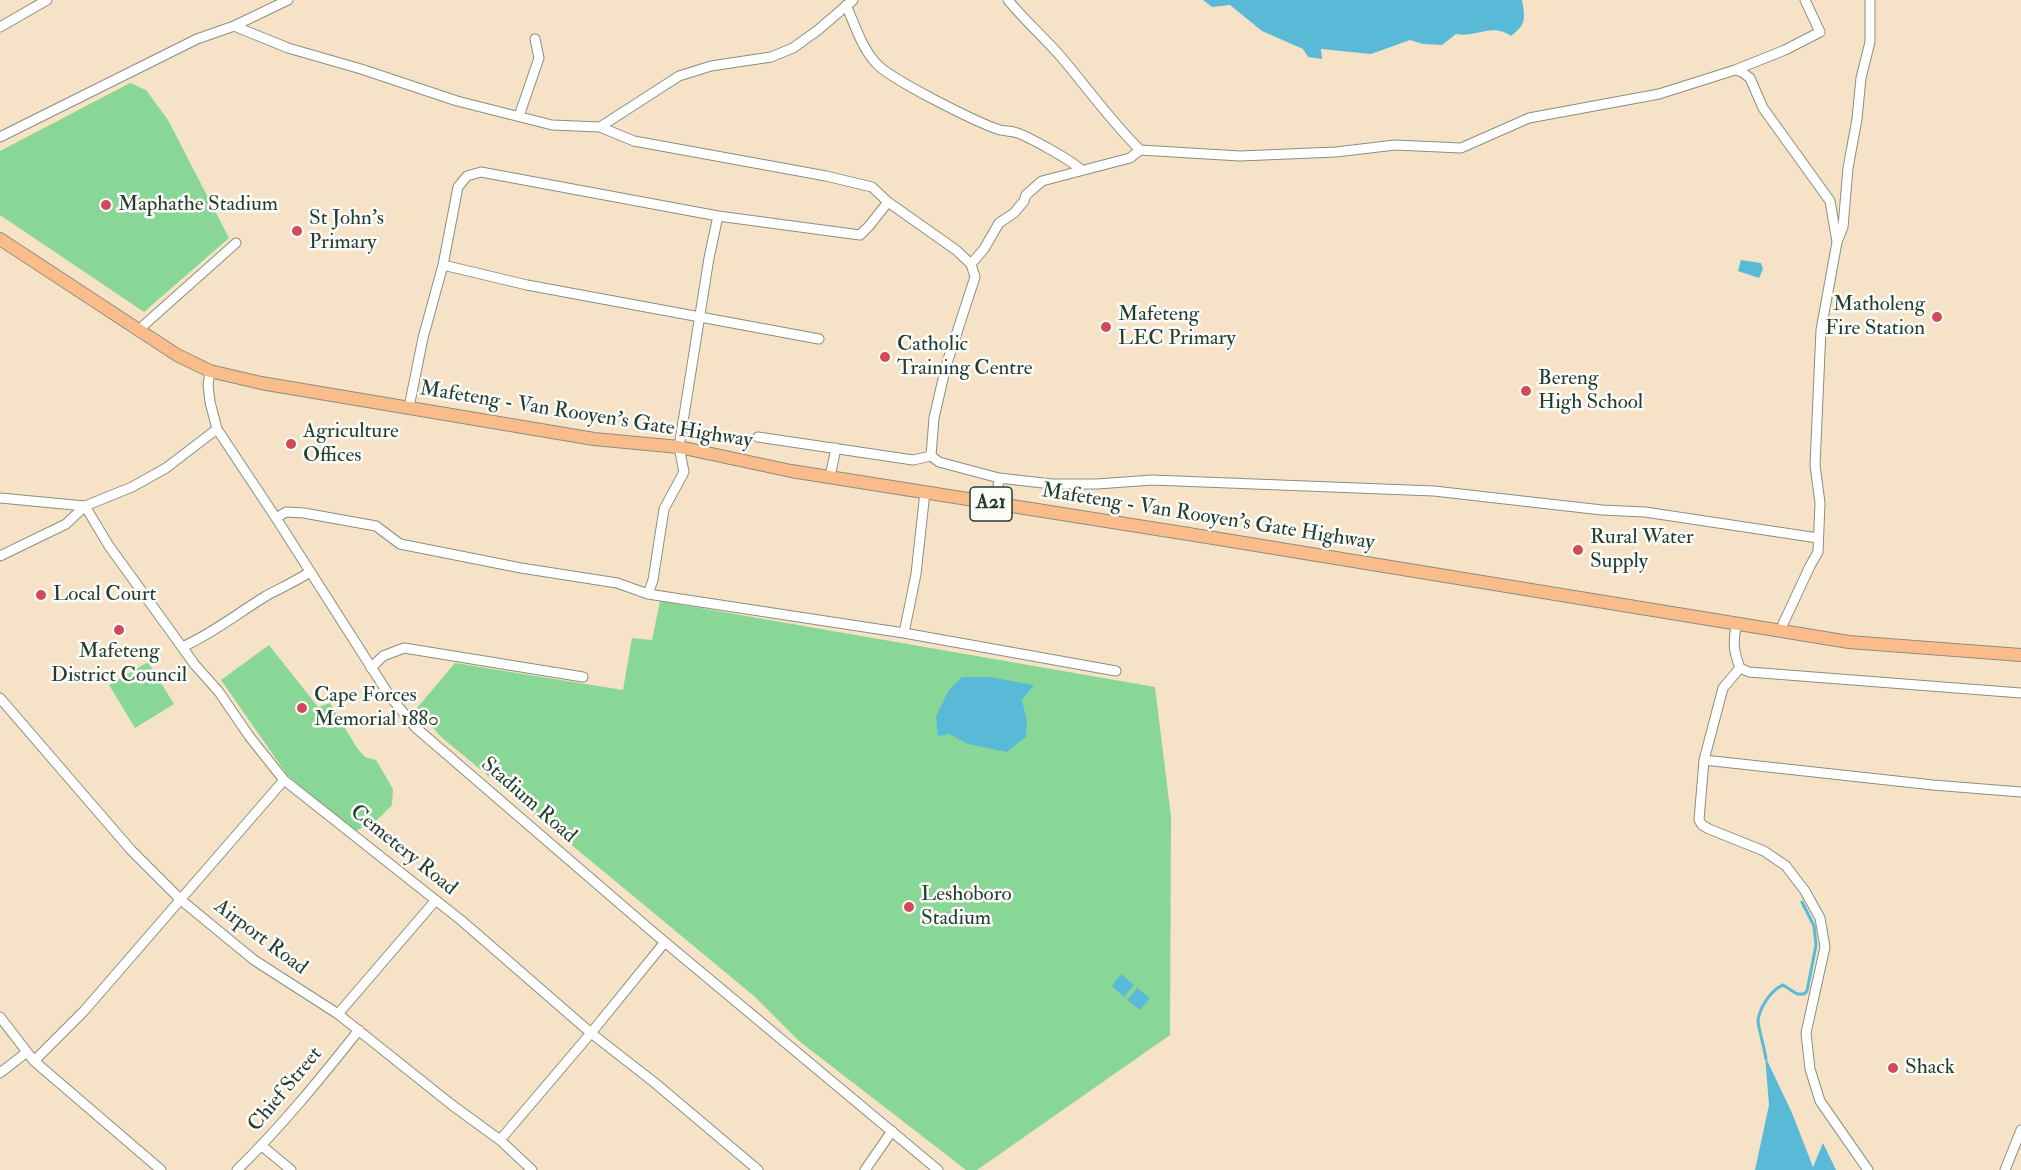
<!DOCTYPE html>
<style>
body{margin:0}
canvas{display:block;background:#f5e2c7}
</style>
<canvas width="2021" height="1170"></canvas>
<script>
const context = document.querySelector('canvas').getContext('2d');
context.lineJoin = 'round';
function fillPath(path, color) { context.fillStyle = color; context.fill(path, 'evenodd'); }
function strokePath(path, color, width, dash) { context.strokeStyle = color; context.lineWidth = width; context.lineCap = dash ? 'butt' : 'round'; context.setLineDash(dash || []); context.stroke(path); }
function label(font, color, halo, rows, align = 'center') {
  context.font = font + ' "IM FELL Double Pica",serif'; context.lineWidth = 5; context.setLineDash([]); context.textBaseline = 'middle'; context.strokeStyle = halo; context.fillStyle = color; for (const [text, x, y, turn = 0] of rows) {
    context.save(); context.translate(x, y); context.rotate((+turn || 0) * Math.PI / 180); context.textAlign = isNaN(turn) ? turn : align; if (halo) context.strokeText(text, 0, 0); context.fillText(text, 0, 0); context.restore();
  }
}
const green = new Path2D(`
 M130 83 146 90 168 120 229 238 144 312 0 215V151Z
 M660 601 1155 687 1171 817 1170 1035 977 1170H966L799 1041 754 996 440 736 417 708 455 663 623 690 632 638 652 640Z
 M269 645 318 707 330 703 357 748 365 757 376 760 393 789 392 805 377 820 356 831 288 776 221 680Z
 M148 662 174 704 135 728 109 685Z`);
const water = new Path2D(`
 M1203 0H1522C1525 18 1527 24 1511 36 1491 22 1477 38 1456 34L1442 45 1423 44 1410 40 1371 54 1321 49 1322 59 1308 57 1303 49 1262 31 1230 5 1212 7Z
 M1741 260 1761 263 1763 269 1759 278 1738 271Z
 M962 677H990L1034 685 1022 700 1027 721 1026 737 1007 752 968 744 949 734 938 736 936 716 949 690Z
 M1121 974 1134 985 1124 997 1112 986Z
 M1137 988 1150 998 1140 1010 1127 1000Z
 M1765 1056 1792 1113 1813 1167 1823 1143 1836 1170H1755L1769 1105Z`);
const stream = new Path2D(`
 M1766 1059C1765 1050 1758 1027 1758 1020 1760 1007 1771 990 1783 985L1797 994H1804L1807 991 1816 945 1814 926 1802 902`);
const minor = new Path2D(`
 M1008 0C1025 21 1045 38 1062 58 1088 89 1111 121 1140 150L1240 156 1336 152 1395 145 1461 148 1529 118 1659 94 1735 70 1785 50 1820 32 1805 0
 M846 5C855 25 861 46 875 62 887 78 978 123 1000 130 1004 131 1009 131 1014 132 1026 135 1073 161 1081 170
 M234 26 288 48 361 69 457 101 552 125 600 127 634 141 826 176 872 187 888 202 956 250 971 264 975 277 946 366 934 418 931 456 939 462 999 478
 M0 27 47 0
 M1735 70 1742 72 1750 78 1763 108 1830 201 1837 242
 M519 116 539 58 535 39
 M600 127 679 76 711 66 771 57 793 48 818 30 853 0
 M0 137 197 39 234 26 288 0
 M971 264 984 249 999 223 1014 213 1024 201 1026 195 1042 181 1130 158 1140 150
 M443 265 527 285 819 339
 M139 332 144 325 236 243
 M210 371 208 385 210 402 217 429 276 518 389 695 415 727 654 933 938 1170
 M409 407 423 338 443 265 458 187 467 176 481 172 718 216 860 235 869 226 888 202
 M758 437 913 460 931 456
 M830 477 836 448
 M0 498 85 506 132 487 166 468 217 429
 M996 504 999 478 1052 484H1097L1152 480 1434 491 1602 510 1645 512 1818 538
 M85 506 109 546 195 665 219 692 249 736 284 780 462 921 591 1033 655 1083 758 1170
 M276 518 286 512 304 513 376 526 400 544 521 568 617 583 648 594 904 633 1116 671
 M0 556 66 524 85 506
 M648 594 653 580 664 509 684 472 679 447 709 258 718 216
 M1737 624C1732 641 1734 652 1740 668L1749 672 2021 693
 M1783 629V624L1810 566 1818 552 1820 503 1815 465 1821 330 1837 242 1843 227 1848 168 1857 119 1861 78 1870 42V0
 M904 633 916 574 925 492
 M182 647C212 634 238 613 266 596 281 588 296 581 310 572
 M371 668 383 656 404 648 583 677
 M1740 668 1723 688 1704 760 1699 820 1702 825 1709 829 1764 851 1786 866 1805 891 1820 918 1825 947 1806 1033 1810 1069 1820 1101 1868 1170
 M0 698 131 850 181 900 254 960 338 1014 452 1105 500 1140 532 1170
 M1704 760 1933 785 2021 792
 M338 1014 435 901
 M0 1017 34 1061 161 1170
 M34 1061 84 1011 284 780
 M0 1073 27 1052
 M500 1140 591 1033 665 942
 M262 1146 291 1170
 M237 1170C281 1127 320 1079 359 1030
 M865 1170 892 1131
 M2005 1170 2021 1130`);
const major = new Path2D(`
 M0 239 177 355 210 371 261 383 594 439 679 447 791 471 1201 536 1849 642 2021 655`);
const markers = [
 [106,205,6,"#d1495b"],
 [297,231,6,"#d1495b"],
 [1937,317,6,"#d1495b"],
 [1106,327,6,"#d1495b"],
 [885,357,6,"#d1495b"],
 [1526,391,6,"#d1495b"],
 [291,444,6,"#d1495b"],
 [1578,550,6,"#d1495b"],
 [41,595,6,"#d1495b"],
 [119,630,6,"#d1495b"],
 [302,708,6,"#d1495b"],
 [909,907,6,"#d1495b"],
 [1893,1068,6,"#d1495b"]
];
const shields = [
 [991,504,42]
];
const shieldNames = [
 ["A21",991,504]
];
const poiNames = [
 ["Maphathe Stadium",118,205],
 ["St John's",309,219],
 ["Primary",309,243],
 ["Matholeng",1925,305,"right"],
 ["Fire Station",1925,329,"right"],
 ["Mafeteng",1118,315],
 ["LEC Primary",1118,339],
 ["Catholic",897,345],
 ["Training Centre",897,369],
 ["Bereng",1538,379],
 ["High School",1538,403],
 ["Agriculture",303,432],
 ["Offices",303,456],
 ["Rural Water",1590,538],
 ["Supply",1590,562],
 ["Local Court",53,595],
 ["Mafeteng",119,652,"center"],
 ["District Council",119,676,"center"],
 ["Cape Forces",314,696],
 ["Memorial 1880",314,720],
 ["Leshoboro",921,895],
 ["Stadium",921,919],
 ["Shack",1905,1068]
];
const streetNames = [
 ["Mafeteng - Van Rooyen's Gate Highway",586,416,9],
 ["Mafeteng - Van Rooyen's Gate Highway",1208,518,9],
 ["Stadium Road",528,801,41],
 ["Cemetery Road",403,851,39],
 ["Airport Road",260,938,37],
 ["Chief Street",286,1090,-50]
];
fillPath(green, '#89d796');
fillPath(water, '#59bad8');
strokePath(stream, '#59bad8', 3);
strokePath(minor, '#8a907e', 11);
strokePath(major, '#8a907e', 14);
strokePath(minor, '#fff', 9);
strokePath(major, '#f9bc8a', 12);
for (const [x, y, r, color] of markers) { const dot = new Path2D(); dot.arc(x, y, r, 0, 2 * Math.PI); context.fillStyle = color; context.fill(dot); strokePath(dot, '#fdfcf7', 2); }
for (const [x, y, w] of shields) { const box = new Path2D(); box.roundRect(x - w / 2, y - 17, w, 34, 4.5); context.fillStyle = '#fdfcf7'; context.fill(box); strokePath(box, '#1f3d34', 1.5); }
label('bold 20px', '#1f3d34', null, shieldNames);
label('21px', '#1f3d34', '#fdfcf7', poiNames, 'left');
label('21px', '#1f3d34', '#fdfcf7', streetNames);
</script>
